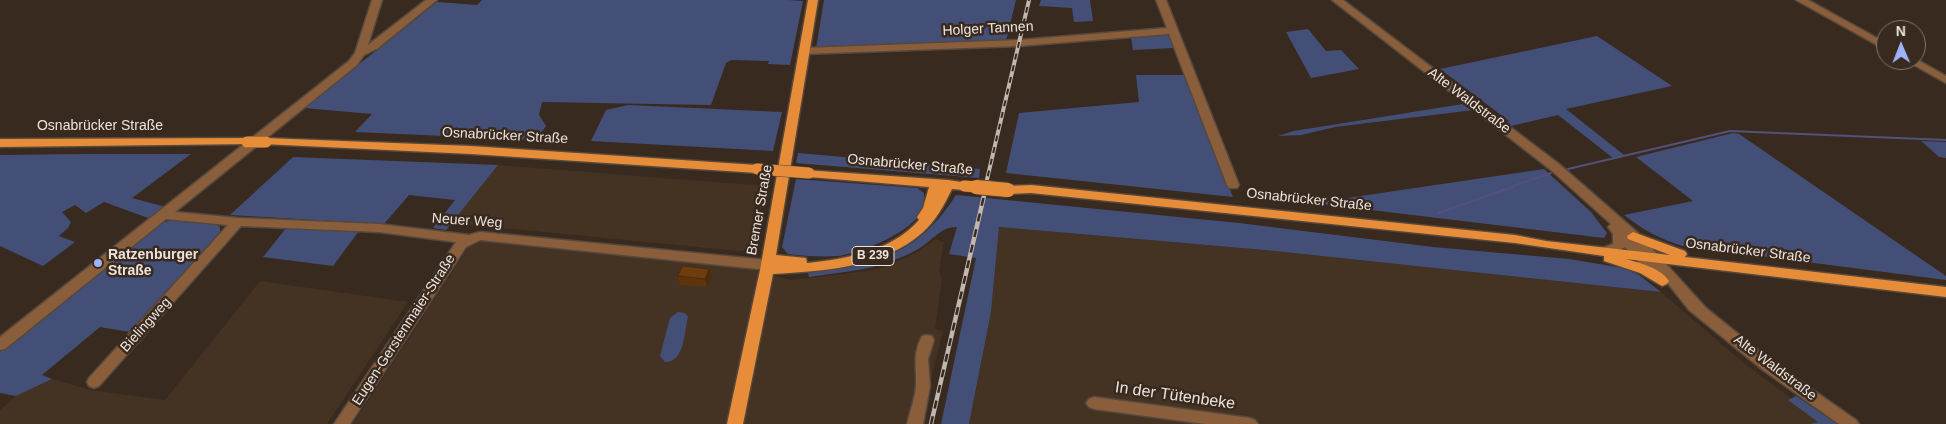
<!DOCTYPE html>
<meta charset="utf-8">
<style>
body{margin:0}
#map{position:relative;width:1946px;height:424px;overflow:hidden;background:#382a1f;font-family:Arial,sans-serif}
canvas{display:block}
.north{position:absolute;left:1876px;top:20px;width:50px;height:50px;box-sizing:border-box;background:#382a1f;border:1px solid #80746b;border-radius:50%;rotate:359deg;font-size:14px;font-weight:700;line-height:20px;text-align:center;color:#ede3dc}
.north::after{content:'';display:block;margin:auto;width:18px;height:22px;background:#9fb3fd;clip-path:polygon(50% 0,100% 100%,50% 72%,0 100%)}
</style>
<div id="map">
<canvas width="1946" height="424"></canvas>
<div class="north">N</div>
</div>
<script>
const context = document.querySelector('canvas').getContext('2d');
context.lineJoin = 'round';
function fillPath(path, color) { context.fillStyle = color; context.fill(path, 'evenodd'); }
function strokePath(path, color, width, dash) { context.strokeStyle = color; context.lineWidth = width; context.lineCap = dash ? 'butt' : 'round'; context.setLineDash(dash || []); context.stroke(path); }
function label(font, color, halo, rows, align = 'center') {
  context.font = font + ' Arial,sans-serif'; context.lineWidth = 5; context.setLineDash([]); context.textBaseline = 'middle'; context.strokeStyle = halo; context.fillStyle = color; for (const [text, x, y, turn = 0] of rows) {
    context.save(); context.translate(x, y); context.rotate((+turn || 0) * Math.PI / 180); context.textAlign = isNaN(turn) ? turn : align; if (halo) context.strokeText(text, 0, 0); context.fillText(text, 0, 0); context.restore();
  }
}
const built = new Path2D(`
 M498 165 740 184 766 185 753 249 749 252 451 223Z
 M999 227 1265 250 1661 292 1745 364 1826 424H969L991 312Z
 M936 239 944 242 939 272 942 279 935 329 943 331 920 424H353L469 246 481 241 740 267 791 280 876 270 914 254Z
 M260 281 408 302 327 424H0V410L16 396 52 379 91 390 165 400Z`);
const green = new Path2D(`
 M482 0H788L803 1 790 65 768 64 769 61 731 60 726 63 711 105 542 102 539 115 546 126 536 140 355 132 372 114 304 108 437 2 477 5Z
 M824 0H1016L1006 41 816 49Z
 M1041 0H1090L1093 21 1074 22 1072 8 1039 6Z
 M1308 29 1326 51 1341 50 1359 69 1311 78 1286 32Z
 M1169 34 1174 48 1133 50 1131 37Z
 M1597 36 1672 86 1566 109 1624 155 1613 158 1558 115 1511 126 1507 122 1509 121 1440 69Z
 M1136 75H1184L1233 197 1006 173 1019 113 1139 102Z
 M1463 104 1474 110 1335 127 1301 135 1278 136 1294 131Z
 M628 105 782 112 773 151 591 141 606 110Z
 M1733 133 1739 134 1946 276V280L1683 246C1661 240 1642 229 1624 215L1693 201 1636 157Z
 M1921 141 1946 142V158L1939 157Z
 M798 153 980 169 979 178 796 163Z
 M85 154H191L132 198 166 207 151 219 104 202 86 213 75 205 62 212 71 222 68 228 59 236 75 242 43 266 0 246V155Z
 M293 157 498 165 446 230 433 228 455 200 409 195 384 224 230 215Z
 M1544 169 1591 212 1607 233 1604 238 1313 203Z
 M796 179 917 188 924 193C924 198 924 204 923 209 913 232 861 253 838 256 821 257 804 256 788 254L782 247Z
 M956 195 1239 223 1433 247 1569 259 1623 268 1639 275 1661 292 1265 250 999 227 991 312 969 424H941L976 258 949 254 957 227C941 226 931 242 918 249 881 270 849 271 809 277L808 273C877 263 916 257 956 195Z
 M174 220 216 224 220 227V232L129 332 100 327 42 375 52 379 16 396 0 393V352L160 223Z
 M287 227 359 231 333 266 263 257Z
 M678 312 685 313 688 317C684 332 685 362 665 362L660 356 670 318Z
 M1796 396 1837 424H1810L1818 422 1788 400Z`);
const streamFar1 = new Path2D(`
 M1568 169 1730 131 1946 140
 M1508 188 1551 173`);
const stream = new Path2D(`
 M1439 213 1512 187`);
const minor = new Path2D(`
 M372 0H382L368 45 426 0H437L378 48 364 55 357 65 175 212 238 218 379 224 469 235 480 232 767 260 774 265 772 268 767 270 480 240 466 247 350 424H334L456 242 379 232 241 226 99 386 94 388 89 386 87 382 89 378 228 225 166 219 5 349 0 350V337L349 61 355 53Z
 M1156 0H1166L1239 185 1237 188H1229L1227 185 1169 34 1019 46 804 54 799 51 804 48 1019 40 1167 28Z
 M1332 0H1343L1559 164 1638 233 1706 308 1773 362 1856 420 1859 424H1839L1763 370 1689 310 1666 281 1661 284 1656 282 1625 247 1610 255H1600L1598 252 1600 249 1613 244V234L1608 227 1611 224 1551 170Z
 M1796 0H1808L1886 43V50Z
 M1916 59 1946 76V83L1905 60Z
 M927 335 932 336 934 340 928 359 930 386 923 424H907C910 412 915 398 916 386 917 366 912 355 922 336Z
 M1094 397 1250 418 1255 420 1258 424H1205L1094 409 1089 407 1086 403 1089 399Z`);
const major = new Path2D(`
 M808 0H818L776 255 806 258 807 263C846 259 892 251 919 220L917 217 923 208 929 187 809 177 803 173 805 170 948 180 968 183 970 186 964 190 952 189C944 205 936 221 922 233 882 268 823 271 773 274L743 424H727L760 270Z
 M247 138 253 142 251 144 0 147V139Z
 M266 138 471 146 757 165 763 169 757 173 471 154 262 144 260 142Z
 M1031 185 1515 235 1546 241 1670 255 1628 239 1627 236 1633 232 1685 251 1687 254 1685 257 1946 287V297L1626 259C1640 263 1661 268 1669 281L1667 284 1662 286 1640 273 1604 261V256L1515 243 1031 193 1008 194 1002 190 1008 186Z`);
const railFar1 = new Path2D(`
 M985 188 1029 0`);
const rail = new Path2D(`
 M931 424 986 187`);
const majorBridgeFar1 = new Path2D(`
 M247 142H266
 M757 169 809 173
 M964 186 990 188`);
const majorBridge = new Path2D(`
 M976 187 1008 190`);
const wall = new Path2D(`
 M678 276 711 278 707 287 680 285Z`);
const shadedWall = new Path2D(`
 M709 269 711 278 707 287 705 279Z`);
const building = new Path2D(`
 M683 266 709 269 705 279 678 276Z`);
const markers = [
 [98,263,5,"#9fb3fd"]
];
const shields = [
 [873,256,42]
];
const shieldNames = [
 ["B 239",873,256]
];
const streetNames = [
 ["Holger Tannen",988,29,-3],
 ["Alte Waldstraße",1469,101,37],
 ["Osnabrücker Straße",100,126],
 ["Osnabrücker Straße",505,136,3],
 ["Osnabrücker Straße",910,165,5],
 ["Osnabrücker Straße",1309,200,6],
 ["Bremer Straße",760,210,-80],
 ["Neuer Weg",467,221,4],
 ["Osnabrücker Straße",1748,251,7],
 ["Bielingweg",146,325,-48],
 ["Eugen-Gerstenmaier-Straße",404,330,-57],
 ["Alte Waldstraße",1775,368,37]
];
const poiNames = [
 ["Ratzenburger",108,255],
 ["Straße",108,271]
];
const nearStreetnames = [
 ["In der Tütenbeke",1175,396,8]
];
fillPath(built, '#443223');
fillPath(green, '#444f78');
strokePath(streamFar1, '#52517b', 2);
strokePath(stream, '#52517b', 2.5);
strokePath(minor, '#55483d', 3);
strokePath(major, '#55483d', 3);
fillPath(minor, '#8a5e3a');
fillPath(major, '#e78c38');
strokePath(railFar1, '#c2b7b0', 4);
strokePath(rail, '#c2b7b0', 4.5);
strokePath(railFar1, '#382a1f', 2, [6]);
strokePath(rail, '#382a1f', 2.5, [8]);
strokePath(majorBridgeFar1, '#55483d', 12, []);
strokePath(majorBridge, '#55483d', 16, []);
strokePath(majorBridgeFar1, '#e78c38', 11);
strokePath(majorBridge, '#e78c38', 14);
fillPath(wall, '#5f340c');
fillPath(shadedWall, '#4d2b0a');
fillPath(building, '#6e3d0e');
strokePath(building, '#4d2b0a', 1);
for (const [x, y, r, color] of markers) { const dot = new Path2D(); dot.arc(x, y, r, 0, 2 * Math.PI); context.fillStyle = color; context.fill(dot); strokePath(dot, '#382a1f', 2); }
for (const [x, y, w] of shields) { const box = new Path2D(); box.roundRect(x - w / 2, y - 9.5, w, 19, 4); context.fillStyle = '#382a1f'; context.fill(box); strokePath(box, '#ede3dc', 1); }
label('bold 12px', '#ede3dc', null, shieldNames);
label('14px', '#ede3dc', '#382a1f', streetNames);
label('bold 14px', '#ede3dc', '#382a1f', poiNames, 'left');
label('16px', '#ede3dc', '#382a1f', nearStreetnames);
</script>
